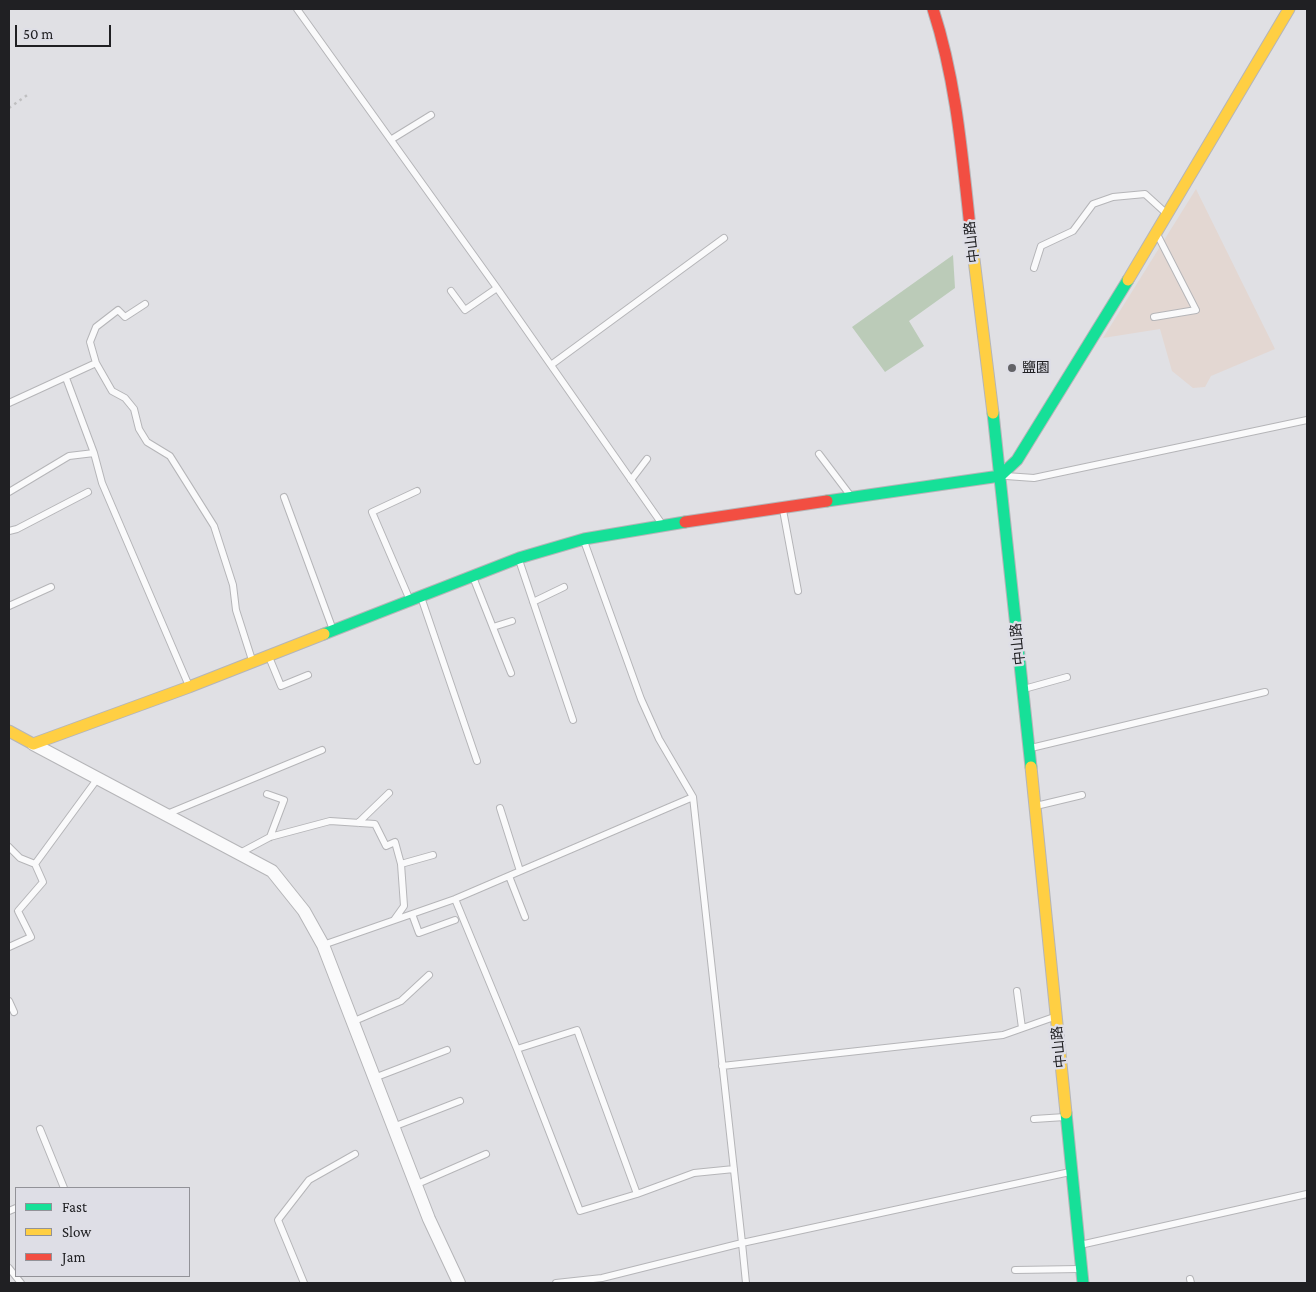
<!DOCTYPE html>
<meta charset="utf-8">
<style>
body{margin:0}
#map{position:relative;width:1316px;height:1292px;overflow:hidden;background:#e0e0e4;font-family:"Crimson Pro",serif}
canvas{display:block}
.frame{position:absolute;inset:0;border:10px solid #202023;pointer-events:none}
.legend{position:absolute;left:15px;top:1187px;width:175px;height:90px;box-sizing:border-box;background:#dedee6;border:1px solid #929298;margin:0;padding:6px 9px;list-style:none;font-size:15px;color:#202023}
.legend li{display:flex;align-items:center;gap:10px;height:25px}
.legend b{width:25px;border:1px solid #929298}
.scale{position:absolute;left:15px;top:25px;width:96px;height:22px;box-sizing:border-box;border:2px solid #202023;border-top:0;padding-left:6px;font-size:15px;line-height:18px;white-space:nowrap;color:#202023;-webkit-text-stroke:4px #dedee6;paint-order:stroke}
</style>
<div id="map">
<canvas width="1316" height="1292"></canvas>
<div class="frame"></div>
<ul class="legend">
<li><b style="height:6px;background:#16e098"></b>Fast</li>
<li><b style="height:6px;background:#ffcf43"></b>Slow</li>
<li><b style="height:6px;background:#f24e42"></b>Jam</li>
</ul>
<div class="scale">50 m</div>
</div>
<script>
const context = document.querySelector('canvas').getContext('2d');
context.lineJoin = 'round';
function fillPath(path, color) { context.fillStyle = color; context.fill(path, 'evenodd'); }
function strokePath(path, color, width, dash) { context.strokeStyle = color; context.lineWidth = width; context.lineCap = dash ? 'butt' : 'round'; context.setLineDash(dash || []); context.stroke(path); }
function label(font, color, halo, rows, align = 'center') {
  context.font = font + ' "Crimson Pro","Noto Sans TC",serif'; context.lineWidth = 5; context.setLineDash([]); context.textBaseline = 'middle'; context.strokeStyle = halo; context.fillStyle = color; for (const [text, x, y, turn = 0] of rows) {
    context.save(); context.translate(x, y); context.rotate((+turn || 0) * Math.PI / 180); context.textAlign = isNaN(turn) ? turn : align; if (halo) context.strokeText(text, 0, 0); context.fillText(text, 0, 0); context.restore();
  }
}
const industrial = new Path2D(`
 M1196 189 1275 349 1211 376 1205 387 1193 388 1172 371 1160 329 1103 338Z`);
const green = new Path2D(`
 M953 255 955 288 909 321 924 346 885 372 852 327Z`);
const path = new Path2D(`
 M9 108 30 93`);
const lane = new Path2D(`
 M297 9 497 288 662 524
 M392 139 431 115
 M1034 268 1041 246 1073 231 1093 204 1113 197 1145 194 1167 214
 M451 291 465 310 497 288
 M1154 317 1196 310 1158 236
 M96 363 90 342 96 327 118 310 125 317 145 304
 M551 365 724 238
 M66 378 94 453 102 483 189 686
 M9 403 96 363 112 391 125 398 134 409 139 429 147 442 170 456 214 526 233 585 236 610 252 660
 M819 454 850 495
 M1006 476 1034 478 1307 420
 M631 480 647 459
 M9 492 69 456 94 453
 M284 497 333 630
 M783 510 798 591
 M9 531 17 529 88 492
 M519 560 573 720
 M473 577 511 673
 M421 597 477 761
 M409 598 372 512 417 491
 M533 602 564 587
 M9 606 51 587
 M493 627 512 621
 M269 657 281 686 308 675
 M1024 689 1067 677
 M1031 748 1265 692
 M267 794 284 800 270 837
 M1036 806 1082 795
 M500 808 520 871
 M167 814 322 750
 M358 823 389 793
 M9 847 20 858 35 864
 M240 853 270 837 330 821 375 824 386 846 395 842 401 864 404 906 394 920
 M401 864 433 855
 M509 876 525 917
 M455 899 517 1049 580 1211 637 1194 694 1173 734 1169
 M412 914 419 933 455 920
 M323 945 455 899 693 797
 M9 947 31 937 18 911 43 882 35 864 98 778
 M1017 991 1022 1028
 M9 1001 14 1012
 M352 1022 401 1001 429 975
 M517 1049 577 1030 637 1194
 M722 1066 1003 1035 1054 1017
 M374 1078 447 1050
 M1034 1119 1065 1117
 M393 1127 460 1101
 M40 1129 64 1188
 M415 1185 486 1154
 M9 1211 16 1208
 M1080 1245 1307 1194
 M9 1268 21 1283
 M1015 1270 1080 1269
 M1190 1279 1191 1283
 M304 1283 278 1220 309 1180 355 1154
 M556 1283 602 1278 742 1243 693 797 659 739 641 699 584 541
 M746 1283 742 1243 1070 1172`);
const street = new Path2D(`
 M33 744 272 871 304 911 323 945 429 1219 459 1283`);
const fast = new Path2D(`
 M993 413 1031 767
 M827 501 1000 476 1017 460 1128 280
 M324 634 519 558 584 539 685 522
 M1066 1113 1083 1283`);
const slow = new Path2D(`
 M970 227 993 413
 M1128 280 1289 9
 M9 731 33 744 189 687 324 634
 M1031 767 1066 1113`);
const jam = new Path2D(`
 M933 9C956 80 962 153 970 227
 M685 522 827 501`);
const markers = [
 [1012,368,5,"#636367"]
];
const streetNames = [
 ["中山路",972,242,-97],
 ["中山路",1018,644,-96],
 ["中山路",1059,1047,-96]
];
const poiNames = [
 ["鹽園",1022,368]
];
fillPath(industrial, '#e3d7d2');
fillPath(green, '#bbcbb8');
strokePath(lane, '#b5b5b8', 8);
strokePath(street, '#b5b5b8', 14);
strokePath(fast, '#b5b5b8', 13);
strokePath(slow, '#b5b5b8', 13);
strokePath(jam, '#b5b5b8', 13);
strokePath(path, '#bfbfc0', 2.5, [2.5, 4]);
strokePath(lane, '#fafafb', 6);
strokePath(street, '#fafafb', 12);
strokePath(fast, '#16e098', 11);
strokePath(slow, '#ffcf43', 11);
strokePath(jam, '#f24e42', 11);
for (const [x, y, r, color] of markers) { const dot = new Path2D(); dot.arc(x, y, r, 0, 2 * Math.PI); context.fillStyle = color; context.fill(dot); strokePath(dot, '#dedee6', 2); }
label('14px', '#202023', '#dedee6', streetNames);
label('14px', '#202023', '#dedee6', poiNames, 'left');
</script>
